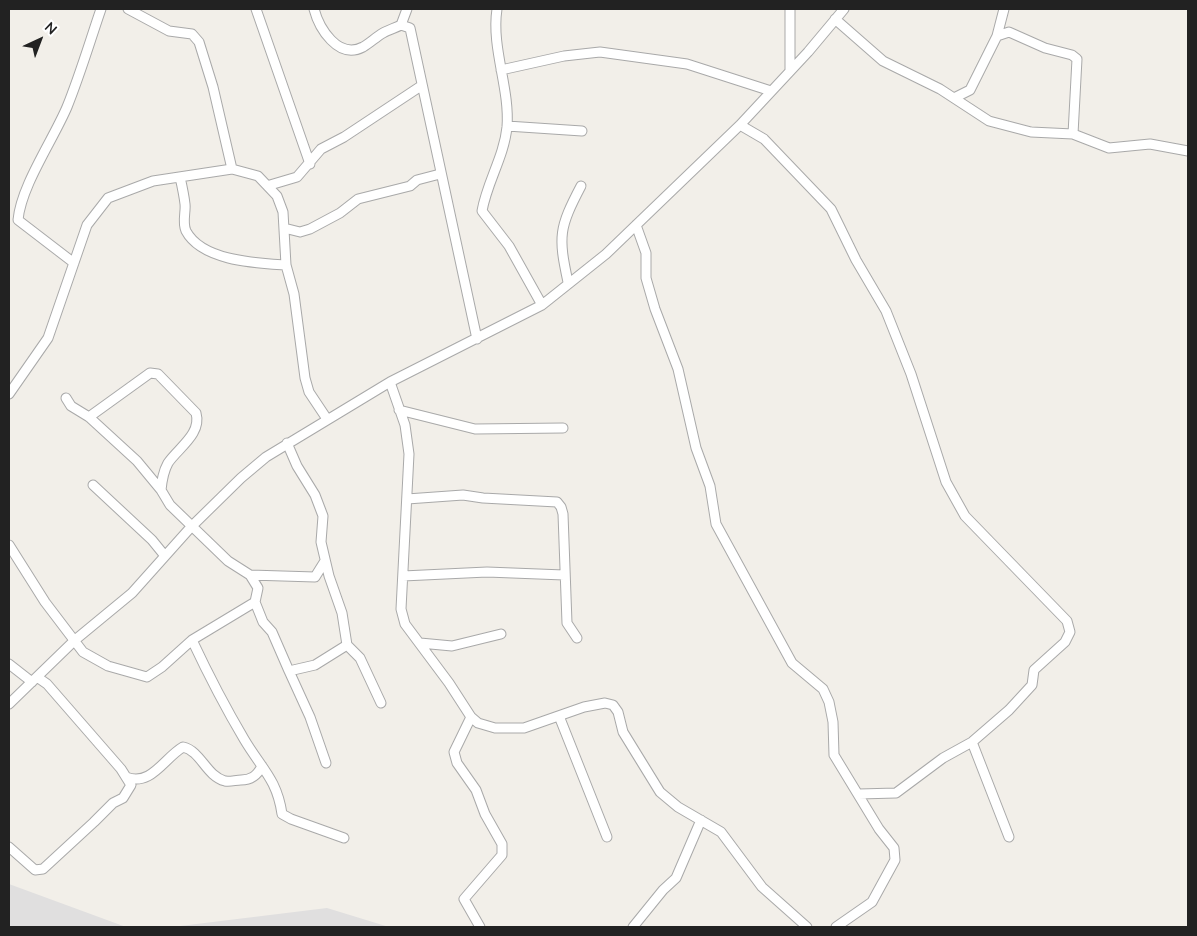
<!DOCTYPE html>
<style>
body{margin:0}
#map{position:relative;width:1197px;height:936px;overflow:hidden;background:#f2efe9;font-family:"Nunito Sans",sans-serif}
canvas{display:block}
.frame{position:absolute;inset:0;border:10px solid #222;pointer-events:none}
.north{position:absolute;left:15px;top:15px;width:50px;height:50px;-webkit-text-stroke:4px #fff;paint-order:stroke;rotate:43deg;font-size:14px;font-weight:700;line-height:20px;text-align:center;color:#222}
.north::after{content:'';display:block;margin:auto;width:18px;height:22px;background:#222;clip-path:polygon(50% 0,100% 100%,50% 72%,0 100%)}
</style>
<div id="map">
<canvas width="1197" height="936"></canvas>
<div class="frame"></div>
<div class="north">N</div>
</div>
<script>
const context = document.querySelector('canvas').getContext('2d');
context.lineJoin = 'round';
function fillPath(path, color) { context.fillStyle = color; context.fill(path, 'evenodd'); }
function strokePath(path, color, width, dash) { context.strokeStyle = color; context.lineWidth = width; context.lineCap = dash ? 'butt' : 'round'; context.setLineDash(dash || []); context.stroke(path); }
const residential = new Path2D(`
 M9 884 126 927H9Z
 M327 908 389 927H172Z`);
const minor = new Path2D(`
 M128 9 169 31 192 34 199 42 213 87 232 169
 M256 9 310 164
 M314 9C319 28 338 60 363 47 370 43 376 37 383 33 388 30 395 28 401 25L410 28 477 339
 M497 9C491 48 510 88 507 127 504 157 487 182 482 211L509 246 542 305
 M835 19 883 61 940 89 989 121 1031 132 1073 134 1109 148 1150 144 1188 151
 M401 25 407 9
 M997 36 1009 32 1045 48 1072 55 1077 59 1073 134
 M501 70 564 56 600 52 687 64 771 91
 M790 71V9
 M954 98 970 90 997 36 1004 9
 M740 125 764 139 831 209 856 260 886 311 911 374 946 482 965 516 1067 621 1070 632 1065 642 1034 670 1032 685 1009 710 972 742 943 758 896 793 859 794
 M507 126 582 131
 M180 177C182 186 184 195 185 204 186 212 182 222 186 231 202 261 256 263 286 265
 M270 185 297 177 321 149 344 137 421 86
 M636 225 646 253V278L655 309 678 369 696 448 710 486 716 524 792 663 823 689 829 702 833 722 834 755 879 829 894 848 895 860 872 902 836 927
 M284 228 300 232 310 229 340 213 358 199 410 186 417 180 440 174
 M74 263 18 220C21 186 53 140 67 107 80 75 90 41 101 9
 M568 282C558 236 559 228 581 186
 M390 382 405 425 409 454 401 609 405 624 449 683 471 717 478 723 495 728H524L584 707 605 703 613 705 618 712 623 732 660 792 678 807 721 832 762 887 807 927
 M9 394 48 338 87 225 108 198 153 181 232 169 258 176 277 196 283 212 286 265 294 294 305 378 309 392 327 419
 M66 398 71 406 89 417 137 461 161 490 170 505 228 561 250 575 258 588 255 602 263 622 272 632 289 671
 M399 410 475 429 563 428
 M89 417 150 373 158 374 196 413C202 434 178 448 168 463 163 472 162 480 161 490
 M287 443 297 466 315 495 323 516 321 542 329 576 342 613 347 645 315 665 289 671 310 717 326 763
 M93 485 152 540 165 556
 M407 499 463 495 483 498 557 502 561 507 563 514 567 623 577 638
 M9 545 45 602 83 652 108 666 147 677 162 667 192 640 255 602
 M250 575 315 577 325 561
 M403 576 487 572 564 575
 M192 640C208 674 225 707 244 739 261 768 277 779 282 814L291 819 344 838
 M420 643 452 646 501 634
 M347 645 360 658 381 703
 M9 664 32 682
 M9 704 75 640 132 593 191 527 241 478 266 457 390 382 542 305 606 254 740 125 808 52 844 9
 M559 716 607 837
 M471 717 454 752 457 763 476 790 485 814 502 844V855L464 899 480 927
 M972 742 1009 837
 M126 777C151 787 164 758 183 747 201 751 206 776 225 781 230 782 236 780 241 780 251 780 257 776 262 766
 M9 847 35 870 43 869 94 822 113 803 123 798 131 785 121 769 47 684 37 677
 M633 927 663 890 676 878 701 820`);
fillPath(residential, '#e0dfdf');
strokePath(minor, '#a9a9a9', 11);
strokePath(minor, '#fff', 9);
</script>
